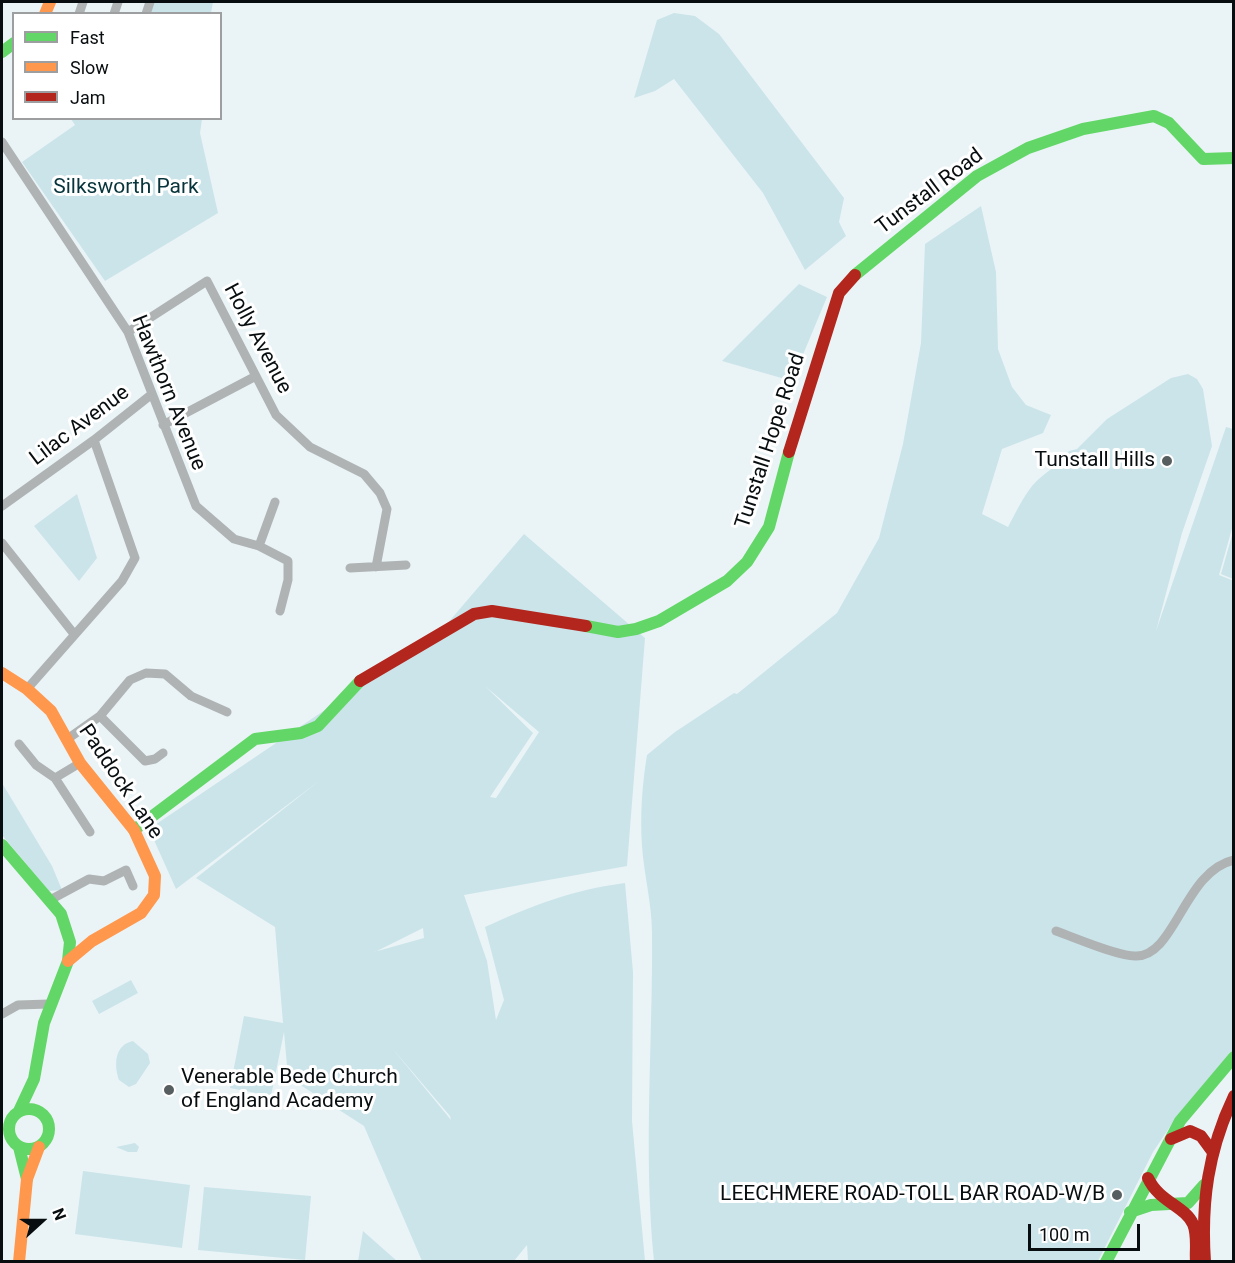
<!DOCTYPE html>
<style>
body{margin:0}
#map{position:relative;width:1235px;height:1263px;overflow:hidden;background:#eaf4f6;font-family:Roboto,sans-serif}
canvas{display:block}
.frame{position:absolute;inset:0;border:3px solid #080d0f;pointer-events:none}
.legend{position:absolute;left:12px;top:12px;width:210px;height:108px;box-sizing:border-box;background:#fff;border:2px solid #9c9e9f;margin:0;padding:8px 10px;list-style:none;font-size:18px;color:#080d0f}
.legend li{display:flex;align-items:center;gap:12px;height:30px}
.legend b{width:30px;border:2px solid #9c9e9f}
.north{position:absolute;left:12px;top:1191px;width:60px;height:60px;-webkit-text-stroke:4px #fff;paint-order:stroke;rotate:69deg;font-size:16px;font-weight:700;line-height:24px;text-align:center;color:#080d0f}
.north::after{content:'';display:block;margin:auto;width:21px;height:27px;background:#080d0f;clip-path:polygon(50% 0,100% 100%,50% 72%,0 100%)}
.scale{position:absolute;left:1028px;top:1224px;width:112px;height:27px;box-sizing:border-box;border:3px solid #080d0f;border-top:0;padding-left:8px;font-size:18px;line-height:21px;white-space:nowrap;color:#080d0f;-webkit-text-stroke:4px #fff;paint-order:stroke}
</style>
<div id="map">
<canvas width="1235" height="1263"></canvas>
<div class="frame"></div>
<ul class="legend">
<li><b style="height:8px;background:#63d668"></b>Fast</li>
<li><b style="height:8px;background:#ff974d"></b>Slow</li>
<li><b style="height:8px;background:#b3261e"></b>Jam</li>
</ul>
<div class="north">N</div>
<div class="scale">100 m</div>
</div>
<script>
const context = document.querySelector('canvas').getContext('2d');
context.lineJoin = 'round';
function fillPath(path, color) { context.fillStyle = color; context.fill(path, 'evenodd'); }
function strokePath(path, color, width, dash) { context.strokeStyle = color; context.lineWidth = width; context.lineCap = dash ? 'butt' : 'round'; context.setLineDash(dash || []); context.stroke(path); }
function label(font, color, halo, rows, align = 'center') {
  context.font = font + ' Roboto,sans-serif'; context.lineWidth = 6; context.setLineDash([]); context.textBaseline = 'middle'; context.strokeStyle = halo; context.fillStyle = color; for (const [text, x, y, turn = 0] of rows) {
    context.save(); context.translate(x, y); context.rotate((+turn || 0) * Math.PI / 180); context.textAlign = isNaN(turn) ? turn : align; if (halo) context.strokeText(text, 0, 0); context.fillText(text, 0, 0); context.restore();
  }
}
const green = new Path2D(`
 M150 2H213L211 13 147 14Z
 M674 13 695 16 719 34 844 198 839 222 846 236 805 270 763 193 674 79 655 91 634 98 657 20Z
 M71 119H202L200 133 218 213 105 281 22 162 75 125Z
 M981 206 996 272 998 349 1012 387 1026 405 1051 415 1043 433 1002 449 982 514 1008 527C1015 514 1022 499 1032 486 1044 472 1059 466 1069 451L1077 449 1107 419 1171 378 1188 374 1197 379 1203 389 1212 446 1182 533 1156 631 1226 427 1233 429V525L1219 575 1234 581 1233 1050 1177 1116 1153 1152 1098 1261H654C643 1152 653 1042 652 933 652 904 644 875 642 846 640 816 642 785 647 755L675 732 734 693 737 694 837 613 879 538 903 444 921 343 925 244Z
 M799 284 827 297 792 381 722 361Z
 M77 494 97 558 79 581 34 526Z
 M1233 532V579L1221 574Z
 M524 534 645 638 627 866 464 895 487 961 496 1020 504 1000 485 927C534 905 571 890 625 883L633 972 632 1121 645 1261H528L527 1245 514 1261H422L364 1126 288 1077 284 1032 271 1096 230 1088 244 1016 283 1023 275 927 196 878 319 781 176 889 149 829 440 632ZM485 686 539 732 496 798 490 797 533 733ZM423 928 424 938 374 952H375ZM392 1048 450 1116 451 1120Z
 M2 783 52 866 62 890 49 891 2 835Z
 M131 980 138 993 99 1014 92 1001Z
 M133 1041 148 1054 150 1063 136 1084 129 1087 119 1080C114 1065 114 1045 133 1041Z
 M135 1143 139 1147 137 1152H128L116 1147Z
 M83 1171 190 1185 182 1248 75 1234Z
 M204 1187 311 1196 305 1260 198 1250Z
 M363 1231 397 1261H358Z`);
const street = new Path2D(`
 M79 14 83 2
 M114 14 118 2
 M146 14 150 2
 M2 142 128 332 196 506 234 539 259 546 288 561V580L280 611
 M128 332 207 281 276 415 310 447 364 474 380 493 387 509 376 567
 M163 425 256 376
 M2 506 94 440 152 394
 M2 543 74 634
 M259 546 275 502
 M350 568 406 565
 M27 689 122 581 135 558 94 440
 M100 716 145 761 155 759 163 753
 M66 740 100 716 130 680 146 673 165 674 191 696 227 712
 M19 744 36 765 55 778 80 763
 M55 778 90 832
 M50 900 89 879 104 881 126 870 133 886
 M1056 931C1076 938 1117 956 1135 956 1175 958 1184 871 1234 860
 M2 1014 18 1005 49 1004`);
const fast = new Path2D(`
 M2 52 14 43
 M855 275 977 176 1028 148 1083 129 1154 116 1169 123 1203 159 1234 158
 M586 626 618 632 636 629 659 621 727 581 747 562 769 527 789 452
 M134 830 255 739 301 733 318 726 360 681
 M2 845 61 914 70 942 68 961 44 1023 34 1079 19 1111
 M9 1129a20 20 0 1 1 40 0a20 20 0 1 1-40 0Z
 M19 1147 27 1179
 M1130 1212 1151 1205 1188 1203 1204 1185
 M1106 1262 1180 1121 1234 1057`);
const slow = new Path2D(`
 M45 14 50 2
 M2 673 27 689 51 711 80 763 134 830 155 876 154 895 141 913 92 941 68 961
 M19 1262 27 1179 39 1147`);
const jam = new Path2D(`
 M789 452 839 293 855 275
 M360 681 474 614 492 611 586 626
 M1171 1139 1190 1131 1201 1136 1212 1151
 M1148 1178C1159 1202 1185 1206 1193 1224 1198 1236 1195 1250 1196 1262
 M1205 1262C1201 1203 1208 1150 1234 1096`);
const markers = [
 [1167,461,6,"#575e60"],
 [169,1090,6,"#575e60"],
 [1117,1195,6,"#575e60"]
];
const parkNames = [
 ["Silksworth Park",126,188]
];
const streetNames = [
 ["Tunstall Road",930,192,-37],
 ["Holly Avenue",257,339,62],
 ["Hawthorn Avenue",168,393,68],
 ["Lilac Avenue",80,426,-37],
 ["Tunstall Hope Road",771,441,-72],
 ["Paddock Lane",120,782,56]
];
const poiNames = [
 ["Tunstall Hills",1155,461],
 ["Venerable Bede Church",181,1078,"left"],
 ["of England Academy",181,1102,"left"],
 ["LEECHMERE ROAD-TOLL BAR ROAD-W/B",1105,1195]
];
fillPath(green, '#cbe4e9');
strokePath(street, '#afb3b4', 9);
strokePath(fast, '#63d668', 12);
strokePath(slow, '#ff974d', 12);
strokePath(jam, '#b3261e', 12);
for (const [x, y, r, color] of markers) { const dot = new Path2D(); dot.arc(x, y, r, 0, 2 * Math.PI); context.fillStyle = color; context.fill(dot); strokePath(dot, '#fff', 2); }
label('21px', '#08343b', '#fff', parkNames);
label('21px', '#080d0f', '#fff', streetNames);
label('21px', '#080d0f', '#fff', poiNames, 'right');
</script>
